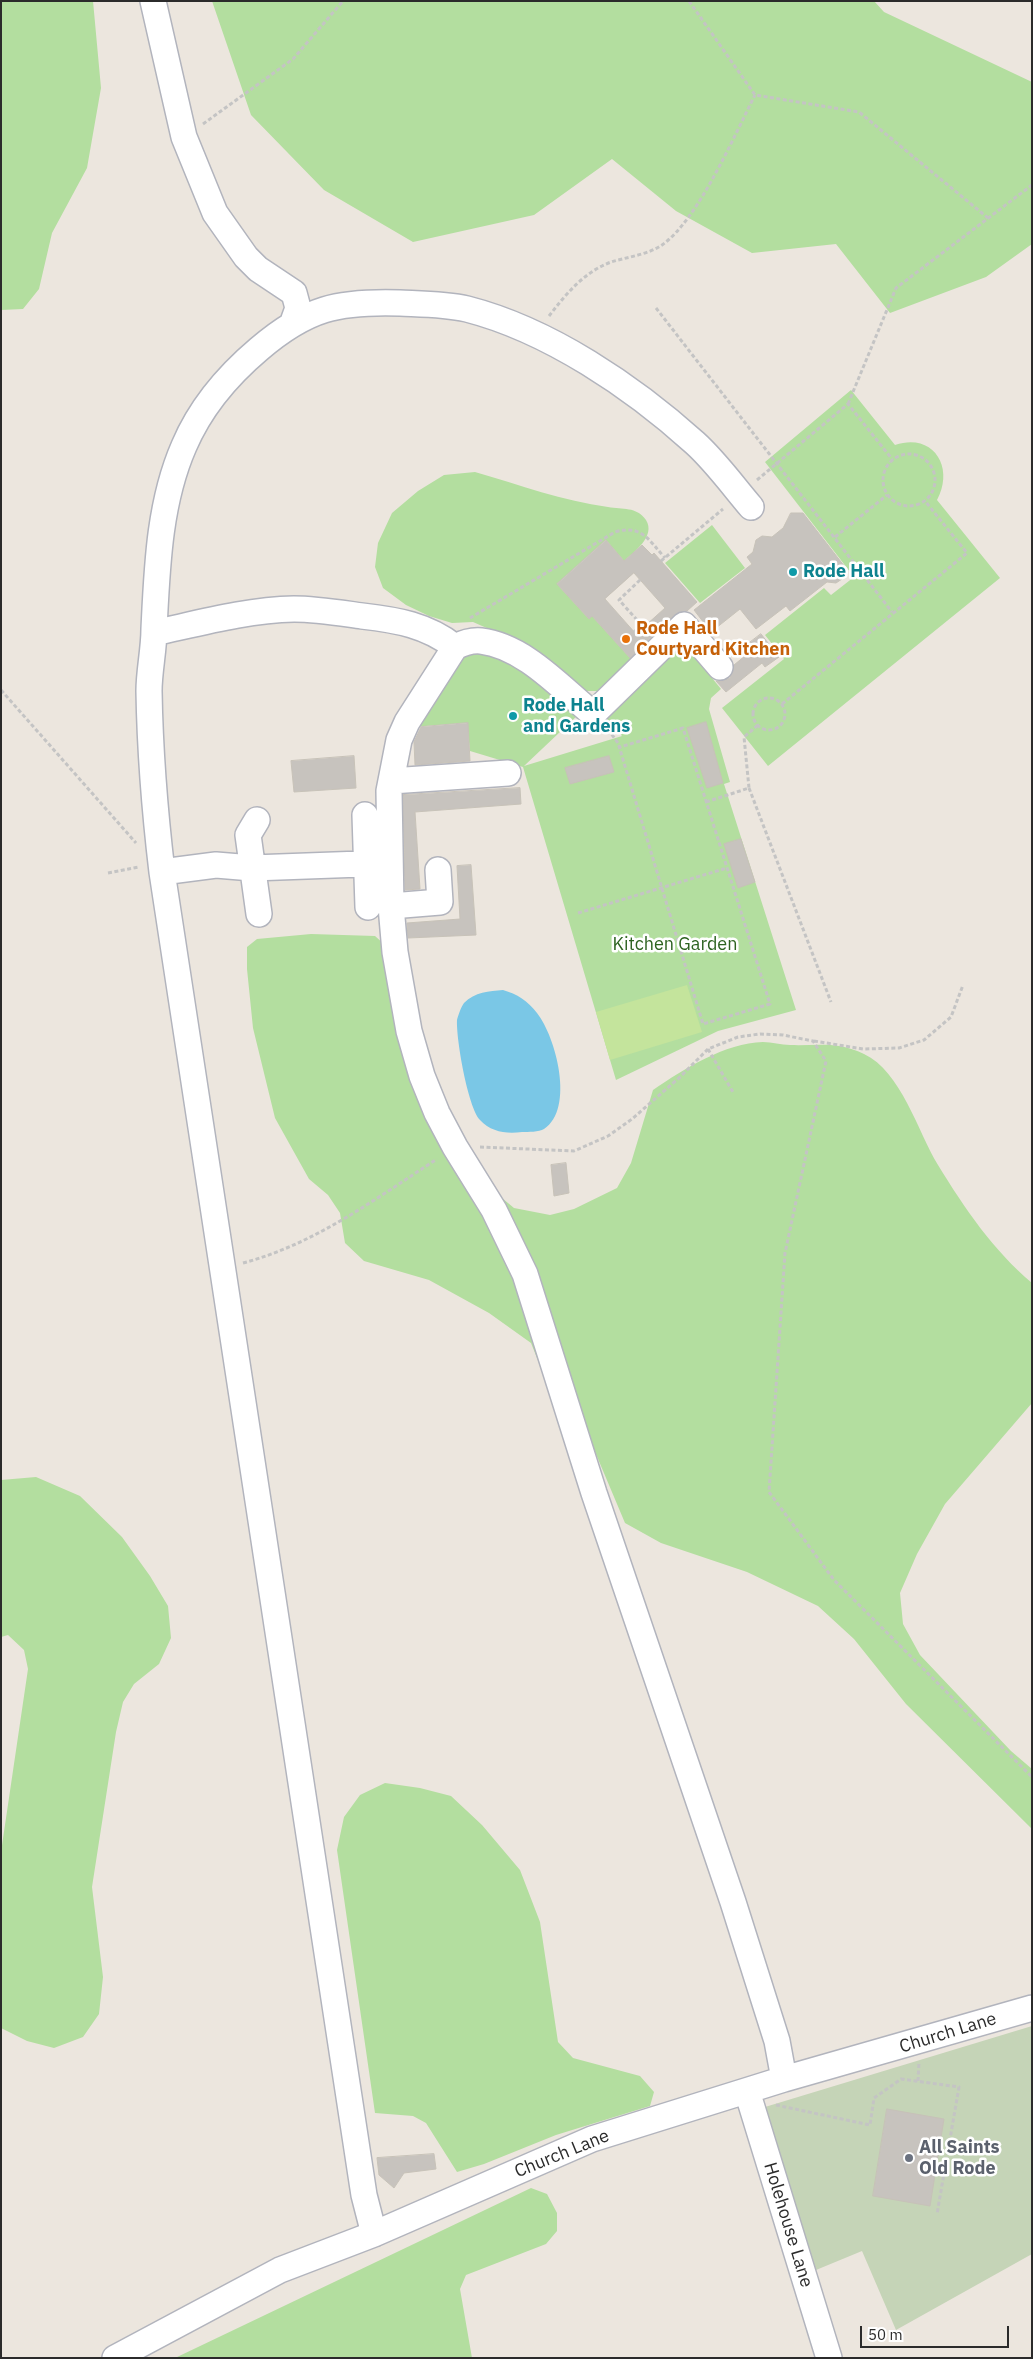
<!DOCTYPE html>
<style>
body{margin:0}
#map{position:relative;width:1033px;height:2359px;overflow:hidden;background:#ece6de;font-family:"IBM Plex Sans",sans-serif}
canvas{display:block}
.frame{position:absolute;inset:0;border:2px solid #2b2b2b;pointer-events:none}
.scale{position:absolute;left:860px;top:2326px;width:149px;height:22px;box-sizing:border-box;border:2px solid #2b2b2b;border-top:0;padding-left:6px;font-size:15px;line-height:18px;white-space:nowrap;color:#2b2b2b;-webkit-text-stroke:4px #fff;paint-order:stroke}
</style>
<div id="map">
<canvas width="1033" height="2359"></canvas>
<div class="frame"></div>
<div class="scale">50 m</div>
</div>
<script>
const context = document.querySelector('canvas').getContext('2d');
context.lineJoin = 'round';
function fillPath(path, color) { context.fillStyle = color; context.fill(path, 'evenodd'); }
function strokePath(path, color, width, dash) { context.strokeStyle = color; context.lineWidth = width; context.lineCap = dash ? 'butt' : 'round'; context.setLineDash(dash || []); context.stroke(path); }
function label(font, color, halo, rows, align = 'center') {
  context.font = font + ' "IBM Plex Sans",sans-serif'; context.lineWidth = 5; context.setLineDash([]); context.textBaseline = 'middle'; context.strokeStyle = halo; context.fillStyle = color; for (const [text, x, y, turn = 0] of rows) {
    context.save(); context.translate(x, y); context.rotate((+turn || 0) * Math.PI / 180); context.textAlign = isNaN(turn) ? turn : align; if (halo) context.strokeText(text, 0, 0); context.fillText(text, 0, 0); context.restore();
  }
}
const green = new Path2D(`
 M1 1H93L101 88 87 168 52 233 39 289 23 309 1 310Z
 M212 1H874L884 12 1032 82V244L986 277 890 313 836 244 752 253 676 211 612 159 534 215 413 242 324 190 251 115Z
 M851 390 895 445C933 432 955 467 937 500L1000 578 768 766 722 708 784 659 765 635 824 588 831 595 854 577 765 462Z
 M475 472C520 485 563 501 608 507 623 510 636 506 646 520 656 536 634 552 624 561L606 540 557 584 589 619 592 616 632 660 599 691H584L530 647 473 622 452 623 429 616 406 605 383 588 375 567 378 543 392 513 418 491 444 475Z
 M712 525 745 568 700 603 665 563Z
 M681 640 721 689 711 698 709 709 730 782 724 784 796 1010 718 1031 616 1080 523 767 470 751 467 723 412 727 457 661C495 634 549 691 579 714L524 766 622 736 603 715Z
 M311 934 375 936 384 944 395 1003 484 1183 514 1208 550 1215 574 1209 617 1188 631 1163 653 1090C684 1069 725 1043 763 1042 772 1042 781 1045 790 1045 817 1046 837 1041 864 1054 901 1071 918 1132 938 1165 965 1209 993 1250 1032 1283V1403L945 1504 917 1554 900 1593 903 1624 920 1655 1011 1751 1032 1769V1829L906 1704 854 1639 818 1606 747 1572 661 1543 625 1523 593 1447 547 1383 531 1343 489 1313 429 1280 364 1261 345 1243 340 1213 328 1195 309 1179 275 1118 253 1028 247 969V947L257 939Z
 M36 1477 80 1496 122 1537 150 1576 168 1606 171 1638 159 1664 134 1684 123 1702 116 1732 92 1887 103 1977 99 2014 83 2037 54 2048 27 2041 1 2028V1852L28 1669 24 1650 8 1635 1 1637V1480Z
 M385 1783 420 1788 451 1796 482 1825 520 1870 540 1922 558 2042 573 2058 640 2076 654 2092 650 2106 556 2135 484 2164 457 2172 426 2123 413 2116 375 2113 337 1850 344 1817 360 1795Z
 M531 2188 547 2194 557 2213V2231L546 2244 466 2275 460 2289 472 2358H175Z`);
const cemetery = new Path2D(`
 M1032 2026V2254L896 2330 862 2251 816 2270 765 2107Z`);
const pitch = new Path2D(`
 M687 985 702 1032 610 1060 596 1012Z`);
const water = new Path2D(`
 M503 990C517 994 528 1001 537 1013 556 1037 575 1109 544 1129 539 1132 528 1132 522 1132 506 1134 491 1132 480 1120 468 1107 456 1039 457 1020 458 1016 461 1007 464 1003 475 992 489 991 503 990Z`);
const building = new Path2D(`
 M791 513H803L845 567 842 579 836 583 827 582 790 611 786 606 756 629 740 609 711 632 694 610 752 564 747 557 753 552 756 540 762 536 772 537 783 528Z
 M606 540 624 561 642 545 652 555 654 553 697 602 687 611 674 615 630 658 592 616 589 619 557 584ZM634 573 665 608 636 634 605 599Z
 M761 634 779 657 765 667 762 663 726 692 716 681H723L730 678 734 665 752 650 748 644Z
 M706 722 723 783 707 788 687 728Z
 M468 723 470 761 415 765 414 742 421 727Z
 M354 756 356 788 294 792 291 761Z
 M609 756 614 772 570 784 565 768Z
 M520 788 521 804 415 812 420 889 405 890 403 795Z
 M741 839 755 882 738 888 724 844Z
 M471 865 476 935 408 938 407 923 460 919 457 866Z
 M566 1163 569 1193 554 1196 551 1165Z
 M887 2109 944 2119 930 2206 873 2196Z
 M434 2154 436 2169 404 2173 394 2188 379 2175 377 2158Z`);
const path = new Path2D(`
 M689 1 755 95 859 112 988 218
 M203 124 293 59 343 1
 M656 308 892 612
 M549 316C566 294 584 272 611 262 627 257 647 255 662 245 698 220 734 136 755 95
 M848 404 896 288 1032 185
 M883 480a26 26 0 1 1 52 0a26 26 0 1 1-52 0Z
 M757 480 848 404 892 459
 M835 537 887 495
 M661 561 723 509
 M640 580 619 600 648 632
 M470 618 615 532C641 524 649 540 665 558
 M634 632 642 625
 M1 690 136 843
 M753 714a16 16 0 1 1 32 0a16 16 0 1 1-32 0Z
 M782 704 967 553 925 501
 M608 729 618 743 703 1024 770 1004 683 728 620 747
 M749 788 831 1002
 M706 802 749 788 744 737 758 725
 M108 873 139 867
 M578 913 727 868
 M814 1041 863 1049 899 1048 924 1040 951 1017 963 985
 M708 1049 734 1094
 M480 1147 574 1151 608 1136 632 1119 680 1077 708 1049 738 1037 760 1034 783 1035 813 1041 826 1061 785 1253 769 1492 834 1580 1032 1777
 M243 1263C315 1244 375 1199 437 1159
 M918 2081 919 2062
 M776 2105 870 2125 874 2098 901 2079 959 2087 937 2214`);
const minor = new Path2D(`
 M153 1 184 137 215 213 246 257 258 269 294 293 298 308 293 322
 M154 633C200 623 247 610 294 609 316 609 340 613 362 616 397 620 427 625 455 647
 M720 667 684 625 593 714C561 688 524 646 481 641 471 640 463 643 455 647L407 722 399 740 389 791 391 906 395 952 409 1031 422 1076 437 1113 455 1147 494 1210 525 1274 594 1493 733 1902 777 2041 784 2079
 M391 781 508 773
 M365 815 368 907
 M257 820 248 835 259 914
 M162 872 216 865 252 868 389 863
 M391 906 440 902 438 870
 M747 2091 829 2358
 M374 2234 364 2195 162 872C155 813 150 752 149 691 149 671 154 650 154 629 157 568 159 503 184 446 201 406 227 376 259 349 307 308 338 301 400 303 422 304 446 304 467 309 549 330 633 387 695 443 716 462 733 486 751 507
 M115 2358 280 2270 374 2234 592 2139 784 2079 1032 2008`);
const markers = [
 [793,572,5,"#0f9aa8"],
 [626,639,5,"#e8710a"],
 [513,716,5,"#0f9aa8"],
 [909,2158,5,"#6b7280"]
];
const cultureNames = [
 ["Rode Hall",803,572],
 ["Rode Hall",523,706],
 ["and Gardens",523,727]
];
const foodNames = [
 ["Rode Hall",636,629],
 ["Courtyard Kitchen",636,650]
];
const parkNames = [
 ["Kitchen Garden",675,945]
];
const streetNames = [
 ["Church Lane",948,2033,-17],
 ["Church Lane",562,2154,-22],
 ["Holehouse Lane",788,2225,73]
];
const worshipNames = [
 ["All Saints",919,2148],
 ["Old Rode",919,2169]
];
fillPath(green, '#b3de9f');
fillPath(cemetery, '#c5d4b7');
fillPath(pitch, '#c4e49c');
fillPath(water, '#7ac7e6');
fillPath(building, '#c7c3be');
strokePath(building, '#c7c2b8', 1);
strokePath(minor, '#b2b4bd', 28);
strokePath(path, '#c4c4c4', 3, [4, 2.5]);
strokePath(minor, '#fff', 25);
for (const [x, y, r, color] of markers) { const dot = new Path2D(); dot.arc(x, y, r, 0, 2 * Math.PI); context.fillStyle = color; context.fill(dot); strokePath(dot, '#fff', 2); }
label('bold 18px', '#0d838f', '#fff', cultureNames, 'left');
label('bold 18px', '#c56008', '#fff', foodNames, 'left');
label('18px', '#2d6320', '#fff', parkNames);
label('18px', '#2b2b2b', '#fff', streetNames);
label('bold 18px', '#5b616d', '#fff', worshipNames, 'left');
</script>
